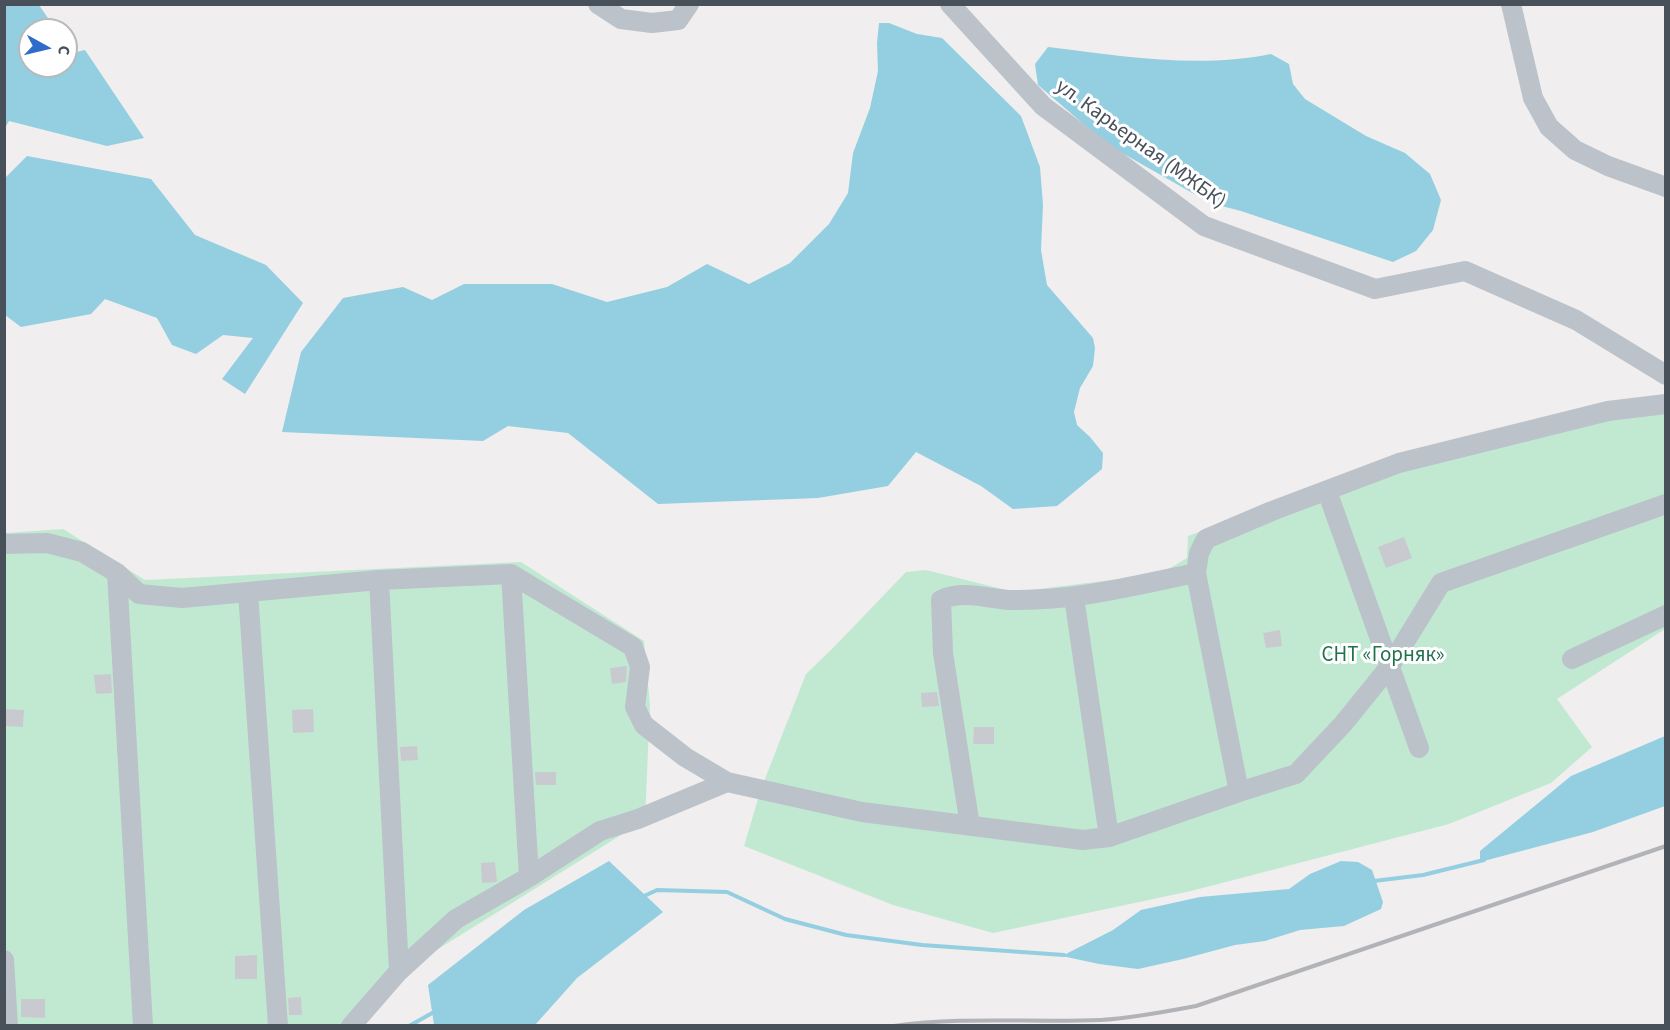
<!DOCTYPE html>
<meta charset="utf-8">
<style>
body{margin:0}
#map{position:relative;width:1670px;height:1030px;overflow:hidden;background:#f0eeee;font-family:"Source Sans 3",sans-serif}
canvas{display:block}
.frame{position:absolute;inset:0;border:6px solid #485059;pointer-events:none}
.north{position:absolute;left:18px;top:18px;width:60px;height:60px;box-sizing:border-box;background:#fff;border:2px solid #b6b9bd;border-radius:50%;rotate:98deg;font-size:16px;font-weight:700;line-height:24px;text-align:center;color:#485059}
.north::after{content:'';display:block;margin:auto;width:21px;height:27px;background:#2f6cca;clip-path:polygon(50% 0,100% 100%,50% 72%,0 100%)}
</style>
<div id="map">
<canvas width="1670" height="1030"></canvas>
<div class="frame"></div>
<div class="north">С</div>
</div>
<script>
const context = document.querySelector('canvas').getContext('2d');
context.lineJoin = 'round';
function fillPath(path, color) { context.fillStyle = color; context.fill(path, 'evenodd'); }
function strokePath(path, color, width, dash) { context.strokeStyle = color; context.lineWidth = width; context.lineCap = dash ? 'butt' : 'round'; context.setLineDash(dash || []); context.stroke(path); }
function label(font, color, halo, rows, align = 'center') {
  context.font = font + ' "Source Sans 3",sans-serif'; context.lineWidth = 6; context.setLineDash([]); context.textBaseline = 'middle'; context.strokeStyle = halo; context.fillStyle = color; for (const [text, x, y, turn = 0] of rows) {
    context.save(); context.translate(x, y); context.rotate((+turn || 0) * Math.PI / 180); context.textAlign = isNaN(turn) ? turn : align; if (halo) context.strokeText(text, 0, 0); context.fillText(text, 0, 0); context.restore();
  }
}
const green = new Path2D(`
 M1665 396V629L1557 699 1592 747 1551 783 1449 824 1191 891 993 933 893 905 744 846 761 789 806 674 833 648 906 572 926 570 1014 592 1160 574 1187 558 1188 536 1394 460Z
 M63 529 145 580 521 562 644 641 650 705 645 820 419 961 364 1025 5 1026V533Z`);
const water = new Path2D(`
 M5 4 39 5 56 30H30V66H66V45L72 53 85 50 144 138 107 146 9 121 5 128Z
 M879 23H889L917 34 942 38 1021 116 1040 167 1043 205 1041 250 1047 285 1093 338 1095 348 1093 366 1080 388 1074 412 1077 425 1090 437 1103 453 1102 469 1057 506 1013 509 981 486 916 452 888 486 818 498 658 504 568 433 508 426 483 441 282 432 301 352 343 298 403 287 432 300 464 284H552L607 302 667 287 707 264 749 284 790 263 829 224 848 193 853 153 870 108 878 71 877 43Z
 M1048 47C1122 56 1197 69 1271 54L1289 64 1293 84 1305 99 1366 136 1405 153 1430 174 1441 200 1433 230 1416 251 1393 262 1241 211 1210 203 1108 145 1038 85 1035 64Z
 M27 156 151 179 195 235 266 265 303 303 245 394 222 379 253 338 223 335 196 354 172 345 157 318 105 299 91 314 21 327 5 315V178Z
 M1665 736V806L1593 832 1480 862V851L1571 776Z
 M609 861 663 912 577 978 535 1025H434L428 985 524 910Z
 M1341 861 1358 862 1372 870 1383 902 1381 909 1344 926 1300 930 1265 941 1235 945 1183 959 1138 969 1099 964 1062 956 1113 930 1141 910 1200 897 1289 889 1310 874Z`);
const stream = new Path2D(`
 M1374 881 1423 875 1484 860
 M642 897 657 890 727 892 785 919 846 935 922 945 1064 955
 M409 1026 434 1012`);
const building = new Path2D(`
 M1404 537 1412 558 1386 568 1378 547Z
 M1280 630 1282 646 1266 648 1263 633Z
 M627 666 626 682 612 684 610 668Z
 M111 674 112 693 96 694 94 675Z
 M937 692 939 706 922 707 921 693Z
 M6 709 24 710 23 727 5 726Z
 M313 709 314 732 293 733 292 710Z
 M974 727H994V744H973Z
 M417 746 418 760 401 761 400 747Z
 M535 772H556V785H536Z
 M495 862 497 882 482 883 481 863Z
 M257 955V979H235V956Z
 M301 997 302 1015H289L288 998Z
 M21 999H45V1018L21 1017Z`);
const minor = new Path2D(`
 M598 4 621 19 652 23 678 20 689 4
 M950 4 1043 106 1204 226 1375 289 1465 271 1576 320 1666 375
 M1511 4 1533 98 1549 127 1575 150 1608 166 1666 187
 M1327 491 1419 748
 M4 544 47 543 82 552 117 573 139 594 182 598 379 580 511 574 633 647 640 667 635 707 644 725 685 757 727 782 862 812 1083 840 1109 837 1239 792 1296 774 1343 724 1390 666 1441 583 1666 504
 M117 573 143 1026
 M1196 573 1199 553 1206 539 1272 511 1399 463 1608 411 1666 404
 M511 574 529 877
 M379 580 399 971
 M248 592 278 1026
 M1074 597 1109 837
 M1572 659 1666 615
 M970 826 943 653 941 600C964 589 990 600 1014 600 1076 601 1136 585 1196 573L1239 792
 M4 960 8 1026
 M351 1026 399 971 456 919 529 877 600 831 638 819 727 782`);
const rail = new Path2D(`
 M894 1026C963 1016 1032 1023 1101 1020 1133 1018 1164 1012 1196 1006L1666 846`);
const streetNames = [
 ["ул. Карьерная (МЖБК)",1140,145,36]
];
const parkNames = [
 ["СНТ «Горняк»",1383,656]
];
fillPath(green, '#c1e9d2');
fillPath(water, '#94cee1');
strokePath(stream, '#94cee1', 4);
fillPath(building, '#c9cad0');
strokePath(minor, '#bbc2c9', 20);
strokePath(rail, '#b1b3b7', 4);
label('21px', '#485059', '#fff', streetNames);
label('21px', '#22714d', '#fff', parkNames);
</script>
